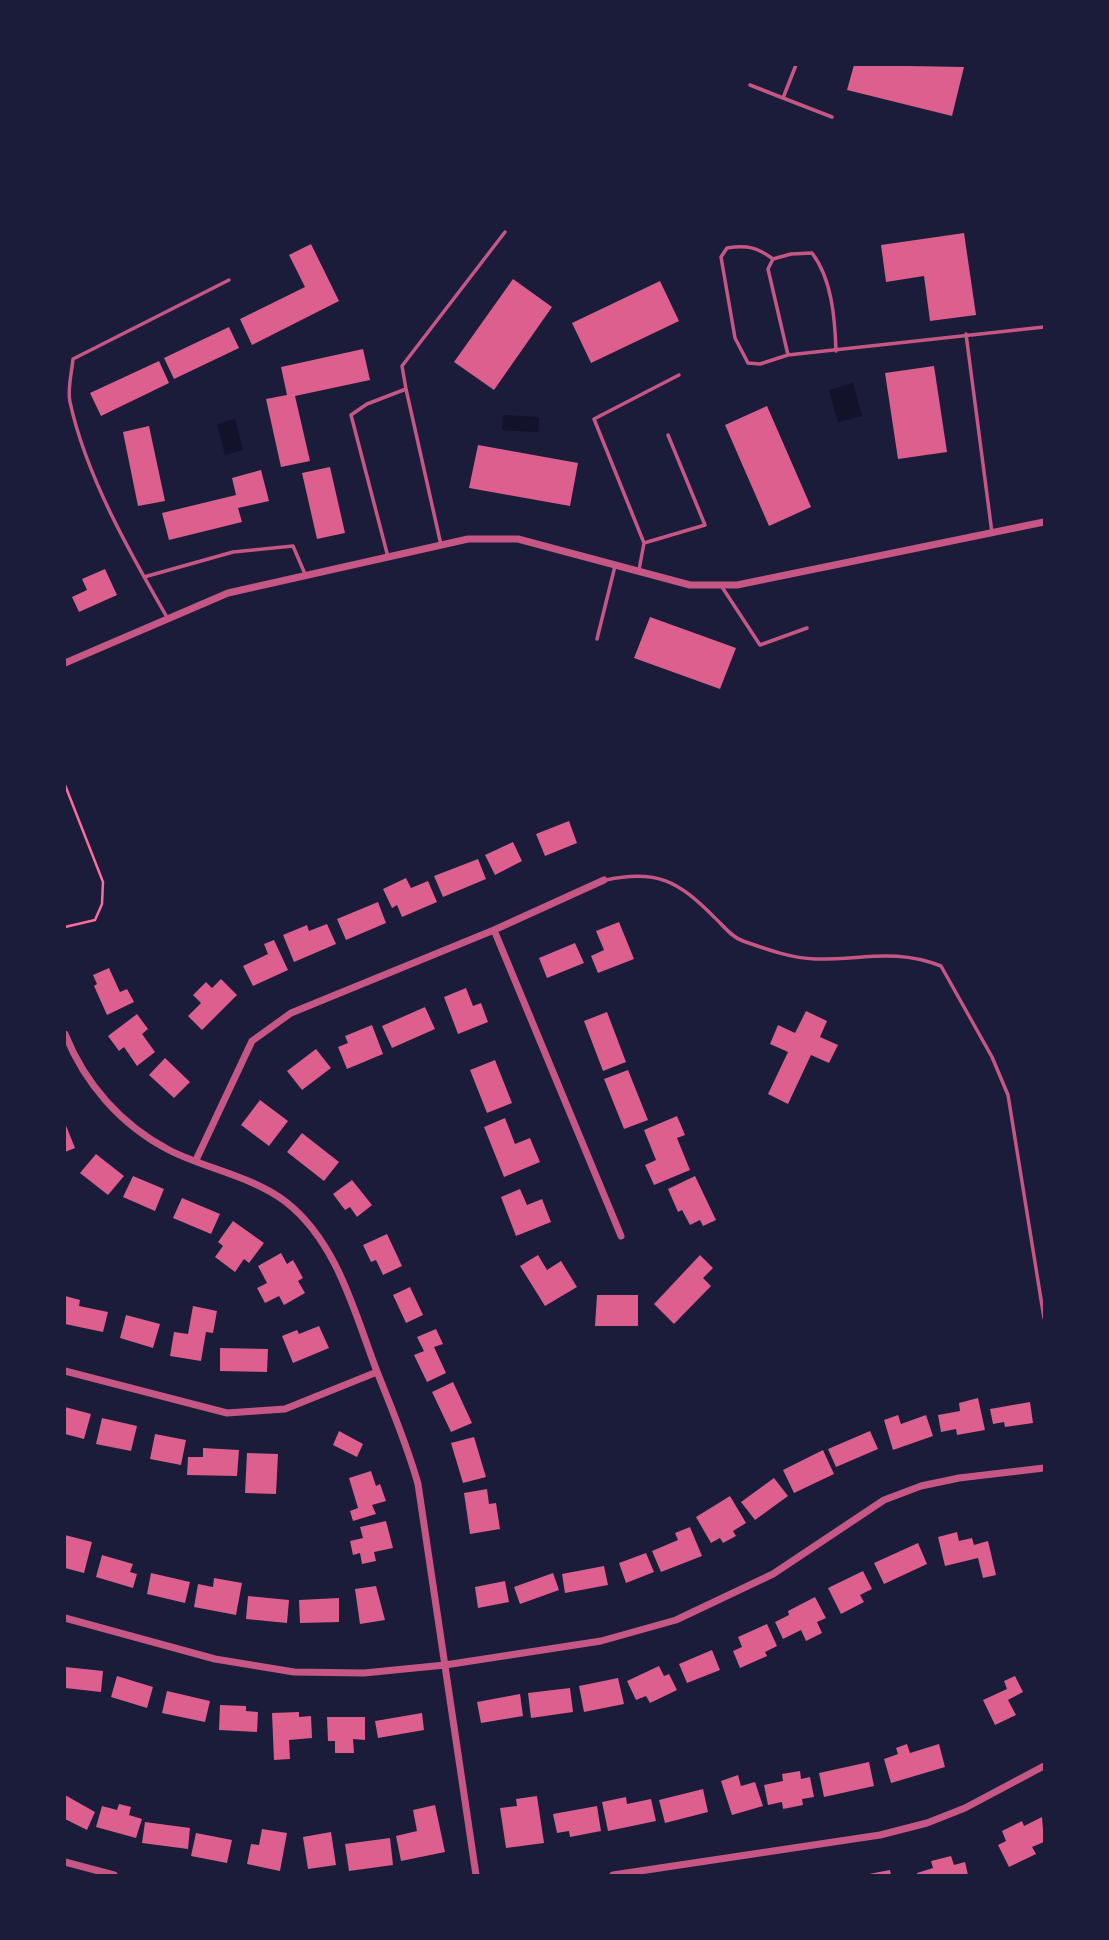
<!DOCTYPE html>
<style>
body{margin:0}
#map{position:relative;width:1109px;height:1940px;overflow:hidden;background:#1b1b3a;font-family:"Exo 2",sans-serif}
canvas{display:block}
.frame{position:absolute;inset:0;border:66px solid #1b1b3a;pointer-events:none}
</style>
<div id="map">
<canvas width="1109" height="1940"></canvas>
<div class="frame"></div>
</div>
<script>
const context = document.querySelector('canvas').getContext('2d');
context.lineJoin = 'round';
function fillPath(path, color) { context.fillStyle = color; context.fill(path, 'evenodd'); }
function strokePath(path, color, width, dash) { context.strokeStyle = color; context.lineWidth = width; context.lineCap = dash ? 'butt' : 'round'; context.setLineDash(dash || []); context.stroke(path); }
const water = new Path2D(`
 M853 383 862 416 838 422 829 390Z
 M503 415 539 417 538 432 502 430Z
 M235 419 243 450 225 455 217 424Z`);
const building = new Path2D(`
 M854 65 964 67 952 116 847 90Z
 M964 233 976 315 930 321 924 276 886 282 881 245Z
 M311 244 339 301 252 345 240 319 305 287 289 255Z
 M513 279 552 307 494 390 454 362Z
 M660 281 679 321 591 363 572 323Z
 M229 327 239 348 174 379 164 358Z
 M363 349 370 380 295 396 310 461 281 467 266 399 287 395 281 367Z
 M159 361 169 383 101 416 90 393Z
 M934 366 947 452 898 459 885 373Z
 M767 406 811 507 769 526 725 425Z
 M149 426 165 501 138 506 123 432Z
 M478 445 578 463 570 506 469 488Z
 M330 467 345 533 317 539 302 473Z
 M261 470 269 501 238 508 242 522 169 540 162 513 236 495 232 478Z
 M105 569 117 595 79 612 72 597 87 590 82 579Z
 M650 617 736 648 720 689 634 658Z
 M569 821 577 843 545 856 536 834Z
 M513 842 522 861 495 875 485 855Z
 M478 859 486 879 443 897 434 876Z
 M406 878 411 888 428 881 437 902 402 917 397 905 392 908 383 889Z
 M378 902 386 923 346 940 337 919Z
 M619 922 634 959 598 973 591 956 604 950 596 931Z
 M327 924 336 944 294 962 283 935 307 925 309 931Z
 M274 940 288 970 253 986 243 966 268 954 264 944Z
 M575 943 584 963 547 978 539 958Z
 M109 968 120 992 127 989 134 1002 107 1015 94 986 97 984 93 975Z
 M221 979 237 995 202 1030 188 1016 201 1003 193 995 206 982 212 988Z
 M466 988 473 1006 481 1003 488 1022 458 1034 444 997Z
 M425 1007 435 1029 392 1048 382 1026Z
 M806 1011 827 1021 820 1037 838 1045 829 1063 811 1055 788 1104 768 1094 788 1052 770 1044 778 1025 795 1033Z
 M607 1012 626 1062 603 1071 584 1021Z
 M137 1014 148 1029 142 1034 155 1052 137 1066 124 1047 119 1051 108 1036Z
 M372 1025 383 1054 347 1069 338 1047 348 1043 345 1036Z
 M316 1049 331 1068 302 1090 287 1071Z
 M165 1058 190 1082 174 1098 149 1075Z
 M495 1060 512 1103 487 1113 470 1070Z
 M628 1070 648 1120 624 1129 604 1079Z
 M260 1100 288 1121 269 1146 241 1125Z
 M677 1116 685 1135 677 1138 690 1170 654 1185 645 1165 656 1160 644 1130Z
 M505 1118 515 1144 530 1138 540 1162 504 1177 484 1127Z
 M65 1123 75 1148 65 1152Z
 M302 1133 339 1162 324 1181 287 1152Z
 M96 1154 124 1176 108 1195 80 1173Z
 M133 1176 164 1189 155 1211 123 1197Z
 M695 1176 716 1220 703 1226 700 1220 690 1225 682 1210 678 1212 668 1189Z
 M352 1180 372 1205 357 1217 350 1207 345 1210 333 1194Z
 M520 1189 527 1205 542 1199 551 1222 516 1236 501 1197Z
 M182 1198 220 1214 211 1234 173 1218Z
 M233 1221 264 1243 249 1263 244 1259 235 1272 215 1257 223 1246 218 1242Z
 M387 1234 402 1266 383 1275 376 1260 371 1262 363 1245Z
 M281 1253 287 1264 293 1260 303 1278 298 1281 305 1293 284 1305 279 1296 265 1303 257 1288 267 1283 258 1266Z
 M538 1255 547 1270 561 1261 577 1287 545 1306 520 1266Z
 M700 1255 713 1268 703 1278 711 1286 674 1324 654 1304Z
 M410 1287 423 1315 406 1323 393 1295Z
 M597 1295H638V1326H595Z
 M65 1296 80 1300 79 1306 108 1312 103 1332 65 1324Z
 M193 1306 217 1311 213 1333 206 1332 201 1361 170 1356 174 1332 188 1334Z
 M126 1315 160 1324 153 1348 120 1338Z
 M319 1326 329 1348 293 1363 282 1336 297 1330 299 1334Z
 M436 1329 443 1344 434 1347 446 1373 427 1382 414 1355 424 1351 417 1337Z
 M220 1348 268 1349 267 1372 220 1371Z
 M453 1382 472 1423 451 1432 432 1392Z
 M978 1398 985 1430 957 1435 956 1429 941 1432 938 1415 960 1411 959 1403Z
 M1030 1402 1033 1423 1005 1427 1004 1422 993 1424 990 1409Z
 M65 1407 91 1414 84 1439 65 1434Z
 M898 1415 901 1424 926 1415 933 1436 893 1450 884 1420Z
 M102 1418 137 1426 131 1451 96 1444Z
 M339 1431 363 1444 357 1457 333 1445Z
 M870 1431 878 1449 836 1467 828 1449Z
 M155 1434 186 1440 181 1465 150 1459Z
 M474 1437 486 1477 463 1483 451 1443Z
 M203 1448 239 1450 237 1476 187 1475 188 1457H203Z
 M823 1450 834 1474 794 1493 783 1470Z
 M247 1453 278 1454 276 1494 245 1493Z
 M371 1471 376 1486 380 1484 386 1501 372 1505 376 1514 353 1521 350 1511 358 1508 349 1478Z
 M774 1478 788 1496 755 1520 741 1502Z
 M487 1489 489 1504 496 1503 500 1529 470 1534 464 1493Z
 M730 1496 746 1523 733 1531 736 1536 723 1543 720 1538 711 1543 696 1517Z
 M386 1521 393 1548 374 1552 376 1561 362 1564 360 1553 353 1555 350 1541 363 1538 360 1527Z
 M690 1527 702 1556 661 1572 652 1551 678 1540 675 1533Z
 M957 1532 959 1541 972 1538 974 1545 988 1541 996 1575 983 1578 978 1558 945 1566 938 1537Z
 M65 1535 92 1542 84 1573 65 1568Z
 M918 1543 927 1564 884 1584 874 1563Z
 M646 1553 654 1572 626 1583 619 1563Z
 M102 1555 133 1564 130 1572 137 1574 133 1588 96 1577Z
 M604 1566 608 1585 565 1593 562 1574Z
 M863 1571 872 1589 860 1595 864 1602 841 1614 828 1588Z
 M151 1573 190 1582 185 1603 147 1594Z
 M553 1573 559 1590 520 1604 514 1587Z
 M214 1578 242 1583 236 1615 194 1607 198 1584 213 1587Z
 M505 1581 509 1602 478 1608 475 1587Z
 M376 1586 385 1620 360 1624 355 1589Z
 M248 1596 289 1600 287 1623 246 1619Z
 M815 1597 826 1618 817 1622 822 1633 806 1641 801 1630 783 1639 775 1622 789 1615 788 1611Z
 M339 1598V1622L300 1623 299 1600Z
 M767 1624 777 1646 765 1652 767 1656 740 1668 733 1651 742 1647 738 1637Z
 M712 1650 720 1670 687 1683 679 1664Z
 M659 1666 664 1676 669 1674 677 1690 650 1703 646 1696 636 1700 627 1681Z
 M65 1667 103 1671 101 1692 65 1688Z
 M117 1676 153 1687 147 1708 111 1697Z
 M1015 1676 1023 1692 1008 1700 1016 1715 995 1725 983 1700 1007 1689 1004 1681Z
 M618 1678 624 1704 584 1712 579 1686Z
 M570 1688 573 1712 531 1718 528 1693Z
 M167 1691 210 1701 205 1722 162 1713Z
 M520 1694 523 1716 481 1723 477 1702Z
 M220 1705 246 1706V1711L258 1712 257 1732 219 1730Z
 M299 1712V1717L311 1716 312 1738 289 1740 290 1759 274 1760 272 1713Z
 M422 1713 424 1730 378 1738 375 1721Z
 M327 1717H365V1740L353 1739 354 1753H335V1741H328Z
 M907 1744 910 1753 939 1744 945 1767 891 1783 884 1759 898 1754 896 1748Z
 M869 1762 874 1786 824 1797 819 1773Z
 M800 1771 801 1779 810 1777 814 1797 802 1799 803 1805 783 1809 782 1802 768 1805 764 1785 783 1781 782 1774Z
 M738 1775 741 1786 755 1782 763 1806 732 1815 721 1781Z
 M703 1789 708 1812 665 1823 659 1800Z
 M65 1795 95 1812 87 1830 65 1819Z
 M537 1796 544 1843 506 1848 500 1808 517 1806 516 1799Z
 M626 1797 627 1804 651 1799 656 1821 608 1831 602 1802Z
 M119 1804 131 1807 129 1815 142 1819 136 1838 96 1827 102 1806 117 1810Z
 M435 1805 445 1852 401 1861 396 1836 417 1831 413 1810Z
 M597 1806 601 1831 570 1837 569 1831 557 1833 553 1814Z
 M1042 1817 1044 1842 1032 1847 1036 1854 1009 1867 998 1845 1006 1841 1002 1831 1022 1821 1024 1826Z
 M145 1822 190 1828 188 1849 142 1843Z
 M262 1829 287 1833 280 1871 247 1864 251 1844 259 1845Z
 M331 1832 336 1865 308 1869 303 1837Z
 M196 1833 232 1840 227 1863 191 1856Z
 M390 1838 393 1865 349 1871 345 1844Z
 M951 1856 954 1865 965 1862 968 1875H917V1873L933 1868 931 1861Z
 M890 1870 891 1875H869V1874Z`);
const path = new Path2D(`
 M65 785 103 882 102 904 95 920 65 927`);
const service = new Path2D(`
 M750 85 783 98 796 65
 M783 98 832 117
 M773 259C757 247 747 245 727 248L721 257 735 338 748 363 760 364 788 355 1044 327
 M966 334 992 533
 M788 355 768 269 773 259 791 254 812 253C832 279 835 319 836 351
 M406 389 402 366 505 232
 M644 543 705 525 668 435
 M388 557 351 415 367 404 406 389 441 545
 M639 570 644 543 594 419 679 375
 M144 577 233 552 293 546 305 574
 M722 587 760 645 807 628
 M168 619C130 553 86 476 70 402 67 389 72 372 73 359L229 280
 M597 639 615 566
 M606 880C657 869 678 881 714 917 723 925 731 937 743 941 766 949 790 958 815 959 863 960 894 948 941 966L992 1057 1008 1095 1044 1318`);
const minor = new Path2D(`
 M65 663 228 593 468 539H518L690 585H737L1044 522
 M494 930 621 1236
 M65 1034C85 1084 121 1125 169 1150 206 1169 252 1176 286 1202 337 1242 354 1311 376 1369 391 1407 407 1444 418 1484L476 1875
 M196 1160 252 1041 291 1013 494 930 604 880
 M65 1371 227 1413 285 1409 377 1372
 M65 1618 215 1659 294 1672 364 1673 445 1665 601 1641 676 1620 773 1574 884 1500 921 1486 959 1478 1044 1468
 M65 1862 114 1875
 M613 1875 880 1835 927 1823 965 1808 1044 1766`);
fillPath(water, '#12122b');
fillPath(building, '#dd5f8e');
strokePath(path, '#ff6b9d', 2.5);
strokePath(service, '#c65784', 3.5);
strokePath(minor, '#c65784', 7);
</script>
